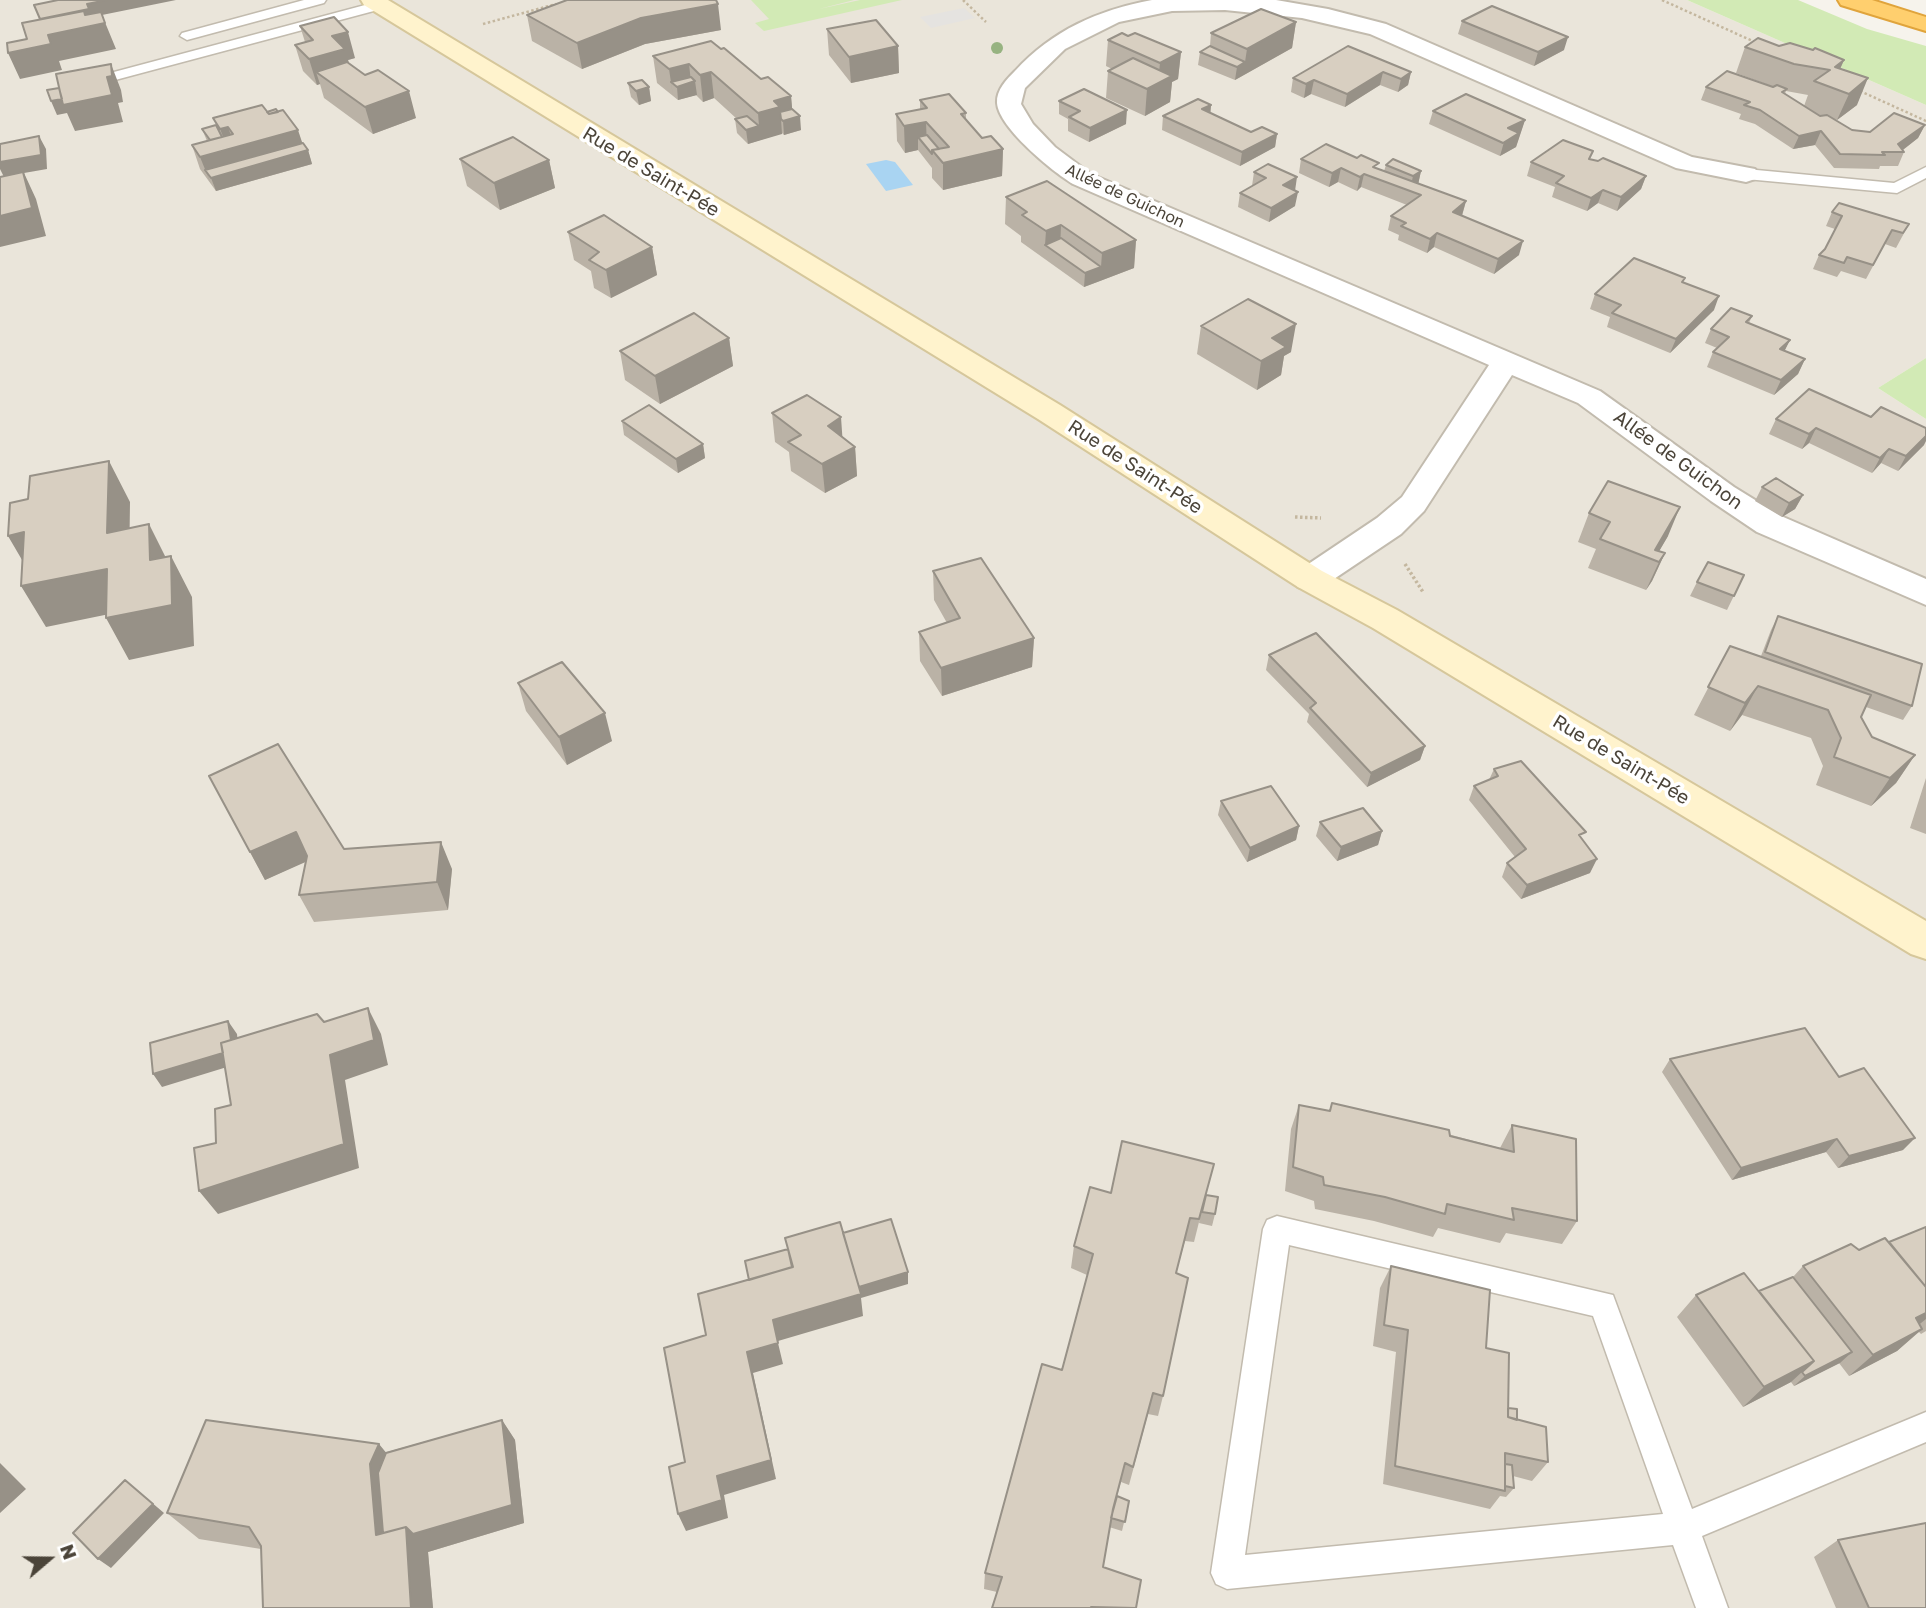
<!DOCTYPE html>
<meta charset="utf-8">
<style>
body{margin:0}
#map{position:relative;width:1926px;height:1608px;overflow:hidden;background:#f6f3ec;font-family:"Golos Text",sans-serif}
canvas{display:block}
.north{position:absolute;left:14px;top:1524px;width:70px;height:70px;-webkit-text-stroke:5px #fff;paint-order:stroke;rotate:70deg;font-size:19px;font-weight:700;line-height:28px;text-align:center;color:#4b4439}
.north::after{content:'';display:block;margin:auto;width:24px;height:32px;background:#4b4439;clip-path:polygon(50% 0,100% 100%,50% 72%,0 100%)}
</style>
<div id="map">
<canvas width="1926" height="1608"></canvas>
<div class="north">N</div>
</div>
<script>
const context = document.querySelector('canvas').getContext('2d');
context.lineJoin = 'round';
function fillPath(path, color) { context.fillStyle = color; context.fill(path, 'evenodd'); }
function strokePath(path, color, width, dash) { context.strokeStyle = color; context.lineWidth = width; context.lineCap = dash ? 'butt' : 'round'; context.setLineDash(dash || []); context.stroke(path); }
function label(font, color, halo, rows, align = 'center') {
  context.font = font + ' "Golos Text",sans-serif'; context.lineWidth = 7; context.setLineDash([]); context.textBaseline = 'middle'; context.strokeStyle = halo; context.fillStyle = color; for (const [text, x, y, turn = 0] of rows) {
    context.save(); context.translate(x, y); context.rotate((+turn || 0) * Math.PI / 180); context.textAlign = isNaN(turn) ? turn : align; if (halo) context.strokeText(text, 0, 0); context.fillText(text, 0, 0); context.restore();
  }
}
const residential = new Path2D(`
 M0 0H1687L1926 105V358L1878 388 1926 419V1608H0Z`);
const green = new Path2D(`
 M751 0H854L819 9 860 0H902L764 31 755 23 769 19Z
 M1687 0H1798L1867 29 1926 46V105Z
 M1926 358V419L1878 388Z`);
const parking = new Path2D(`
 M964 8 975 18 931 28 920 17Z`);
const water = new Path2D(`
 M886 160 895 162 913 185 886 191 866 164Z`);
const pathFar1 = new Path2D(`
 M963 0 986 22
 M1662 0 1757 43
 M483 24 556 4
 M1860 91 1926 121`);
const path = new Path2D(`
 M1295 517 1321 518
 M1405 564 1423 592`);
const lane = new Path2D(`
 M304 0H326L324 3 187 40 180 36 182 33Z
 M380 1 387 5 385 8 89 87 82 83 84 80Z
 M1926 167V178L1897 193 1746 179 1738 174 1746 169 1894 183Z
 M1277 1216 1613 1295 1692 1509 1926 1412V1442L1702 1536 1728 1608H1696L1673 1545 1227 1589 1216 1584 1211 1573 1263 1229 1267 1220ZM1289 1245 1593 1316 1663 1514 1245 1555Z`);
const street = new Path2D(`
 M1152 0H1276L1328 9 1386 24 1692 157 1755 169 1759 174 1755 179 1746 182 1676 168 1370 34 1302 18 1225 10 1172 11 1119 22 1065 49 1025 88 1021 104 1033 124 1055 147 1091 174 1600 391 1734 487 1781 516 1926 579V605L1757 532 1711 501 1578 403 1512 375 1424 511 1401 534 1322 587 1310 590 1298 587 1293 579 1298 571 1377 518 1402 497 1489 365 1073 184C1052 171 999 128 997 103 996 90 1007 79 1015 71 1053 30 1098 10 1152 0Z`);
const secondary = new Path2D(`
 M361 0H388L1060 405 1322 571 1397 610 1926 921V959L1911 954 1373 628 1298 587 1038 419 364 5Z`);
const highway = new Path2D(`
 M1838 0H1872L1926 17V31L1841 5Z`);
const trees = [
 [997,48]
];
const wall = new Path2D(`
 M527 15 721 30 645 44 582 69 532 41Z
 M1462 21 1564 50 1534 66 1458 34Z
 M1296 22 1292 48 1235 80 1198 65 1200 52 1210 46 1211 33Z
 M300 26 355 58 348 60 349 63 416 118 373 134 324 98 320 84 317 85 303 71 295 45 305 42Z
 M827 29 898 46 899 73 851 83 829 55Z
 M1122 33 1128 36 1135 33 1181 52 1178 79 1172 82 1170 102 1145 116 1106 98 1108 71 1112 69 1106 66 1108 40Z
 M1348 46 1411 72 1408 85 1398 92 1380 85 1345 107 1311 94 1304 98 1291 92 1293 78Z
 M1745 47 1844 60 1840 69 1857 105 1837 120 1834 119 1852 130 1870 132 1925 125 1918 138 1903 150 1904 152 1898 166H1880L1879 169 1834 168 1815 145 1793 149 1755 124 1739 119 1741 114 1701 100 1706 87H1774L1736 73ZM1786 91 1808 95 1804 106 1785 94Z
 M653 56 761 79 791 96 792 109 801 130 784 135 782 133 748 144 737 133 735 119H737L714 98 703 102 696 95 678 100 657 83Z
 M628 83 649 87 651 101 639 105 631 97Z
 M920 100 966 113V119L982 138 1003 149 1002 176 943 190 932 178V168L918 150 905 153 897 141 896 114 920 109Z
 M1059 101 1126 124 1089 142 1068 131V119L1059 114Z
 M1211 105 1210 113 1251 132 1277 134 1275 147 1240 166 1162 130 1163 116Z
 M1433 111 1525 120 1516 147 1500 156 1429 124Z
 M267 112 303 143 308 150 312 164 216 191 200 169 192 145 207 141 202 129 216 125 213 118Z
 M460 159 549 160 555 188 500 210 467 186Z
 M1301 159 1378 169 1384 171 1386 165 1421 171 1418 184 1466 201 1462 216 1519 255 1494 274 1434 247 1427 253 1398 240 1399 235 1388 230 1391 216 1407 205 1361 187 1357 191 1338 182 1329 187 1299 173Z
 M1591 159 1646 176 1641 189 1617 211 1598 203 1587 211 1552 197 1555 187 1527 176 1531 162Z
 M1254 172 1295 191V206L1269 222 1238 207 1240 193 1252 186Z
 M1006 197 1136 240 1134 268 1084 287 1021 242V236L1005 224Z
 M1832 212 1909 224 1896 248 1885 244 1866 279 1841 271 1837 277 1813 269 1819 255 1825 249 1835 229 1826 226Z
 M568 232 652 247 657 275 611 298 594 288 591 271 574 260Z
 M1683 283 1714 310 1670 353 1607 327 1610 317 1590 309 1595 294Z
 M1752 316 1749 323 1790 340 1784 351 1805 359 1798 374 1774 395 1707 367 1713 352 1717 348 1705 343 1711 329Z
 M1201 326 1291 352 1284 356 1281 375 1257 390 1197 354Z
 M729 338 733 366 660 404 625 380 620 351Z
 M772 413 842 437 855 447 857 476 825 493 791 471 789 452 775 442Z
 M1776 419 1924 445 1898 471 1881 463 1872 473 1809 443 1802 449 1769 434Z
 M622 421 703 444 705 458 678 473 624 435Z
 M1762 487 1803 495 1795 509 1782 517 1755 501Z
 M1589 513 1668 536 1659 551 1665 553 1652 581 1646 590 1588 568 1596 549 1578 542Z
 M933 571 1034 638 1032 667 942 696 920 661 919 632 947 623 934 600Z
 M1744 575 1727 610 1690 596 1697 582Z
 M1778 616 1912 706 1903 720 1866 707 1861 717 1872 737 1915 755 1896 783 1871 806 1816 785 1823 766 1811 738 1742 715 1730 731 1694 715 1730 646 1761 656 1771 630Z
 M1269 655 1425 746 1420 760 1367 787 1307 722 1309 714 1266 670Z
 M518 683 612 741 567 765 526 711Z
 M1494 769 1582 839 1590 873 1521 899 1502 877 1507 863 1515 857 1469 800 1474 786 1489 780Z
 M209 776 344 849 452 869 448 910 314 922 299 895 306 861 265 880Z
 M1926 778V834L1910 828Z
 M1221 801 1299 826 1296 840 1247 862 1218 815Z
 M1320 822 1382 831 1378 845 1337 861 1316 836Z
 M1670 1059 1839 1077 1903 1150 1838 1168 1826 1152 1732 1180 1662 1072Z
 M1332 1103 1500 1148 1512 1125 1577 1221 1562 1244 1506 1233 1500 1243 1438 1228 1433 1237 1374 1221 1315 1209 1314 1201 1285 1191 1291 1129 1299 1105 1329 1111Z
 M1111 1193 1206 1195 1215 1214 1212 1226 1199 1223 1200 1218 1194 1242 1185 1241 1176 1273 1163 1396 1158 1416 1148 1414 1129 1485 1121 1482 1117 1496 1129 1501 1122 1531 1109 1527 1103 1567 1136 1608H992L997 1592 984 1589 985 1573 1062 1370 1087 1275 1071 1268 1074 1246Z
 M1926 1227V1331L1921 1334 1919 1332 1897 1351 1849 1376 1839 1363 1794 1386 1791 1382 1743 1407 1677 1317 1696 1295 1759 1291 1793 1277 1803 1266 1889 1242Z
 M1391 1266 1486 1348 1508 1408 1548 1462 1532 1481 1513 1476 1514 1488 1506 1497 1500 1496 1490 1509 1383 1484 1396 1352 1373 1346 1380 1288Z
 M502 1420 515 1440 524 1523 428 1552 433 1608H263L261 1549 199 1539 167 1513Z
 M1838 1540 1926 1608H1836L1814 1557Z`);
const shadedWall = new Path2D(`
 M107 0H176L102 15 116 49 59 61 62 70 20 79 8 53 46 32 87 4Z
 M718 4 721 30 645 44 582 69 577 43 641 18Z
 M1296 22 1292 48 1235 80 1237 67 1245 62 1247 49Z
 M348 32 355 58 348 60 352 75 316 72 320 84 317 85 309 59 332 36Z
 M1568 37 1564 50 1534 66 1538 52Z
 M898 46 899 73 851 83 849 57Z
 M1181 52 1178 79 1172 82 1170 102 1145 116 1147 89 1158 83 1160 63Z
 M1844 60 1832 87 1835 67Z
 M111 64 121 90 123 102 118 103 123 122 75 131 67 113 57 115 51 101 107 77Z
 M689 64 691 82 695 81 697 95 678 100 677 87 671 82 673 96 669 69Z
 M711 72 714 98 703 102 700 75Z
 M1383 72 1380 85 1345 107 1347 94Z
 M1411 72 1408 85 1398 92 1401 79Z
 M1868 78 1857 105 1837 120 1849 94Z
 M1314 80 1311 94 1304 98 1306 84Z
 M649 87 651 101 639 105 636 91Z
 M409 91 416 118 373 134 365 107Z
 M791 96 793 118 800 116 801 130 784 135 783 121 781 119 782 134 748 144 746 130 759 126 758 113 774 101Z
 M1211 105 1210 118 1202 109Z
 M1127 110 1126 124 1089 142 1090 128Z
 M1525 120 1516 147 1500 156 1508 128Z
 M926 122 927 148 918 137V150L905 153 904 126Z
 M1925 125 1918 138 1900 152 1898 144Z
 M228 127 235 147 298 130 305 151 308 150 312 164 216 191 211 178 206 171 211 184 200 157 228 149 220 129Z
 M1821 131 1815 145 1793 149 1799 136Z
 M1277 134 1275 147 1240 166 1242 152Z
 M39 136 46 149 47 169 24 173 36 199 46 236 0 247V216L4 177 0 169V162Z
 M1003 149 1002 176 943 190V163Z
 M549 160 555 188 500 210 494 183Z
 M1341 168 1338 182 1329 187 1332 173Z
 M1421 171 1418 185 1410 190 1413 176Z
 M1364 174 1361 187 1357 191 1360 177Z
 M1646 176 1641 189 1617 211 1621 197Z
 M1297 177 1295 191 1283 185Z
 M1603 190 1598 203 1587 211 1591 198Z
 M1298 192 1295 206 1269 222 1271 208Z
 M1466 201 1462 215 1450 226 1453 212Z
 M1061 225 1060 252 1045 245 1046 231Z
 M1437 233 1434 247 1427 253 1430 239Z
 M1136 240 1134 268 1100 281 1102 253Z
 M1523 241 1519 255 1494 274 1498 259Z
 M652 247 657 275 611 298 606 270Z
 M1101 267 1100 281 1084 287 1085 273Z
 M1719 296 1714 310 1670 353 1676 339Z
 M1296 324 1291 352 1284 356 1281 375 1257 390 1261 361 1272 338Z
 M729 338 733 366 660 404 655 376Z
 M1790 340 1783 354 1780 349Z
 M1805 359 1798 374 1774 395 1781 380Z
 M841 417 843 446 828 426Z
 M1816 428 1809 443 1802 449 1809 434Z
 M1926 436V441L1924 445 1898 471 1906 456Z
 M703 444 705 458 678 473 676 459Z
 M855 447 857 476 825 493 822 464Z
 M1889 449 1881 463 1872 473 1880 458Z
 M109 461 130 502 129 574 107 533Z
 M1803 495 1795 509 1782 517 1789 503Z
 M1680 507 1668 536 1654 560 1655 550Z
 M149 524 170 566 150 560Z
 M24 532 32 577 8 536Z
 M1665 553 1652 581 1646 590 1659 562Z
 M171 556 192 597 194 646 129 660 106 618Z
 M107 569 129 610 46 627 21 586Z
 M1034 638 1032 667 942 696 941 668Z
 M1758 686 1742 715 1730 731 1745 703Z
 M605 713 612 741 567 765 559 737Z
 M1425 746 1420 760 1367 787 1371 773Z
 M1915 755 1896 783 1871 806 1890 778Z
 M1299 826 1296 840 1247 862 1250 848Z
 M1382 831 1378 845 1337 861 1341 847Z
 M296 832 310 860 265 880 250 852Z
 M441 842 452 869 448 910 437 882Z
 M1597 859 1590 873 1521 899 1527 885Z
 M368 1008 381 1034 388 1065 345 1080 359 1168 218 1214 199 1191 330 1055Z
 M228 1021 237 1034 240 1063 162 1087 153 1074Z
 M1915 1138 1903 1150 1838 1168 1849 1156Z
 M1837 1139 1826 1152 1732 1180 1741 1168Z
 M908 1272V1284L861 1298 863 1316 778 1341 773 1320 857 1287Z
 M1926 1313V1319L1916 1327V1318Z
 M1922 1329 1897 1351 1849 1376 1873 1355Z
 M778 1343 783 1364 753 1373 776 1479 724 1495 728 1518 686 1531 678 1514 717 1476 747 1352Z
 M1852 1352 1840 1363 1794 1386 1805 1376Z
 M1814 1361 1791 1382 1743 1407 1764 1387Z
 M502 1420 515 1440 524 1523 428 1552 433 1608H411L376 1535 370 1464 379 1444 402 1472 406 1527Z
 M0 1463 26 1489 0 1513Z
 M137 1490 164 1513 111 1568 98 1559Z`);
const building = new Path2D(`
 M58 0H107L87 4 89 9 40 19 34 5Z
 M567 0H716L718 4 641 18 577 43 527 15Z
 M1492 6 1568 37 1538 52 1462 21Z
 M1261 9 1296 22 1247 49 1211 33Z
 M84 11 85 15 101 12 105 23 48 35 51 44 8 53 7 43 27 39 22 23Z
 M334 17 348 32 332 36 345 49 309 59 295 45 313 40 300 26Z
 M876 20 898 46 849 57 827 29Z
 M1122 33 1128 36 1135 33 1181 52 1160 63 1108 40Z
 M1758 38 1779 46 1790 43 1813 50 1815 48 1844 60 1835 67 1868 78 1849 94 1814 81 1830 70 1794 64 1745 47Z
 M711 41 721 49 724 48 761 79 768 77 791 96 774 101 780 107 758 113 711 72 700 75 689 64 669 69 653 56Z
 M1210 46 1245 62 1237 67 1200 52Z
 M1348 46 1411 72 1401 79 1383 72 1347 94 1314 80 1306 84 1293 78Z
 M1133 58 1172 76 1147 89 1108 71Z
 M347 62 365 75 378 70 409 91 365 107 316 72Z
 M111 64 112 76 107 77 112 95 63 105 56 74Z
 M1727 71 1773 87 1777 85 1787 89 1782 92 1820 116 1827 115 1852 130 1870 132 1894 113 1925 125 1898 144 1904 152H1882L1885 155 1840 154 1821 131 1799 136 1760 110 1744 105 1750 102 1706 87Z
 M691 77 695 81 677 87 671 82Z
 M642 80 649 87 636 91 628 83Z
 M59 88 62 99 51 101 47 90Z
 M1084 89 1127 110 1090 128 1069 117 1080 111 1059 101Z
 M949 94 966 113 961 114 982 138 991 136 1003 149 943 163 932 150 949 147 926 122 904 126 896 114 927 108 920 100Z
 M1466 94 1525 120 1508 128 1519 133 1503 143 1433 111Z
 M1198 99 1211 105 1202 109 1251 132 1262 127 1277 134 1242 152 1163 116Z
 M262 105 269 114 283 110 298 130 200 157 192 145 233 134 228 127 220 129 213 118Z
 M276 109 278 112 269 114 267 112Z
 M792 109 800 116 783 121 781 119 780 112Z
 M747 116 759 126 746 130 735 119Z
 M216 125 222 137 210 140 202 129Z
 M927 135 939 149 932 150V154L918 137Z
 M39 136 41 155 0 162V144Z
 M513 137 549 160 494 183 460 159Z
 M1563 140 1593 151 1589 159 1598 161 1603 158 1646 176 1621 197 1603 190 1591 198 1556 183 1564 176 1531 162Z
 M303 143 308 150 211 178 205 170Z
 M1326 144 1357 158 1361 155 1379 163 1373 167 1466 201 1453 212 1523 241 1498 259 1437 233 1430 239 1401 226 1406 223 1391 216 1421 195 1364 174 1360 177 1341 168 1332 173 1301 159Z
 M1393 159 1421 171 1413 176 1386 165Z
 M1268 164 1297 177 1283 185 1298 192 1271 208 1240 193 1266 178 1254 172Z
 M23 172 32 208 0 216V177Z
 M1047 181 1136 240 1102 253 1061 225 1046 231 1022 215 1027 212 1006 197Z
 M1839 203 1909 224 1903 233 1892 230 1873 265 1847 257 1844 263 1819 255 1825 249 1842 216 1832 212Z
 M604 215 652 247 606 270 589 260 599 252 568 232Z
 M1061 238 1101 267 1085 273 1045 245Z
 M1634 258 1685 278 1682 282 1719 296 1676 339 1612 313 1621 305 1595 294Z
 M1248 299 1296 324 1272 338 1286 347 1261 361 1201 326Z
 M1731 308 1752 316 1746 322 1790 340 1780 349 1805 359 1781 380 1713 352 1729 337 1711 329Z
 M694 313 729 338 655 376 620 351Z
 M1809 389 1871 417 1881 407 1926 428V436L1906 456 1889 449 1880 458 1816 428 1809 434 1776 419Z
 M807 395 841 417 828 426 855 447 822 464 788 442 801 435 772 413Z
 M649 405 703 444 676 459 622 421Z
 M109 461 107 533 149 524 150 560 171 556 172 605 106 618 107 569 21 586 24 532 8 536 10 503 28 499 30 476Z
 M1776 478 1803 495 1789 503 1762 487Z
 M1608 481 1680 507 1655 550 1665 553 1659 562 1600 539 1610 522 1589 513Z
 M981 558 1034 638 941 668 919 632 960 618 933 571Z
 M1708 562 1744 575 1734 596 1697 582Z
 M1778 616 1922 664 1912 706 1765 652Z
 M1316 633 1425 746 1371 773 1310 708 1316 703 1269 655Z
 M1730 646 1871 695 1861 717 1872 737 1915 755 1890 778 1834 757 1841 738 1828 710 1758 686 1745 703 1708 687Z
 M562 662 605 713 559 737 518 683Z
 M278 744 344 849 441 842 437 882 299 895 307 856 296 832 250 852 209 776Z
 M1521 761 1586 832 1579 835 1597 859 1527 885 1507 863 1526 849 1474 786 1498 776 1494 769Z
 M1271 786 1299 826 1250 848 1221 801Z
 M1363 808 1382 831 1341 847 1320 822Z
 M368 1008 374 1040 330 1055 344 1144 199 1191 194 1148 216 1143 215 1109 231 1105 221 1043 317 1014 324 1022Z
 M228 1021 231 1040 221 1043 223 1053 153 1074 150 1043Z
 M1805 1028 1839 1077 1864 1068 1915 1138 1849 1156 1837 1139 1741 1168 1670 1059Z
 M1332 1103 1449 1130 1450 1136 1514 1152 1512 1125 1576 1139 1577 1221 1512 1208 1514 1220 1447 1204 1445 1214 1385 1197 1324 1185 1323 1177 1293 1167 1299 1105 1330 1111Z
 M1122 1141 1214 1164 1199 1219 1190 1218 1176 1273 1188 1278 1163 1396 1153 1393 1133 1467 1125 1463 1113 1509 1103 1567 1141 1580 1136 1608 1091 1607V1608H992L1002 1577 985 1573 1042 1364 1062 1370 1093 1254 1074 1246 1090 1187 1111 1193Z
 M1206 1195 1218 1197 1215 1214 1202 1212Z
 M891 1219 908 1272 859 1287 843 1233Z
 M840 1222 861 1294 773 1320 778 1343 747 1352 771 1460 717 1476 722 1500 678 1514 669 1467 685 1462 664 1348 706 1335 698 1294 793 1267 785 1238Z
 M1926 1227V1287L1889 1242Z
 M1885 1238 1926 1287V1313L1916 1318 1922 1329 1873 1355 1803 1266 1851 1244 1859 1250Z
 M788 1249 792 1267 749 1280 745 1261Z
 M1391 1266 1490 1290 1486 1348 1509 1353 1508 1417 1546 1427 1548 1462 1505 1453V1491L1395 1466 1408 1330 1384 1325Z
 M1744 1273 1814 1361 1764 1387 1696 1295Z
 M1793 1277 1852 1352 1805 1376 1802 1372 1814 1361 1759 1291Z
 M1508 1408 1517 1409V1420L1508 1417Z
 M206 1420 379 1444 370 1464 376 1535 406 1527 411 1608H263L261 1546 249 1527 167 1513Z
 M502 1420 512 1505 413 1534 406 1527 383 1533 378 1473 386 1453Z
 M1505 1464 1512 1465 1514 1488 1505 1486Z
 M125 1480 153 1504 98 1559 73 1533Z
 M1117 1496 1129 1501 1125 1522 1111 1518Z
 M1926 1523V1608H1869L1838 1540Z`);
const farStreetnames = [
 ["Allée de Guichon",1125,196,25]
];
const streetNames = [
 ["Rue de Saint-Pée",651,172,31],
 ["Allée de Guichon",1678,460,36],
 ["Rue de Saint-Pée",1135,467,33],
 ["Rue de Saint-Pée",1621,760,31]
];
fillPath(residential, '#eae5da');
fillPath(green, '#d2eab5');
fillPath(parking, '#e5e3e0');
fillPath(water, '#a9d4f2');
strokePath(lane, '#c2bbae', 3);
strokePath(street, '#c2bbae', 4);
strokePath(secondary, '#d6c79b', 4);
strokePath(highway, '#e0a43c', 4);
strokePath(pathFar1, '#c4b79f', 2.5, [2.5, 2.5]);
strokePath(path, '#c4b79f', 3.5, [2.5, 2.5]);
fillPath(lane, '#fff');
fillPath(street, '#fff');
fillPath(secondary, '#fff3cd');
fillPath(highway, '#ffcf6e');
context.fillStyle = '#97b381';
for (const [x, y] of trees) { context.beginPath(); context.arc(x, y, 6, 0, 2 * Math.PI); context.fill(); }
fillPath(wall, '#bab2a6');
fillPath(shadedWall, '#979187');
fillPath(building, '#d8cfc1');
strokePath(building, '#979187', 2);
label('16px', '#4b4439', '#fff', farStreetnames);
label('19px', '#4b4439', '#fff', streetNames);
</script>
